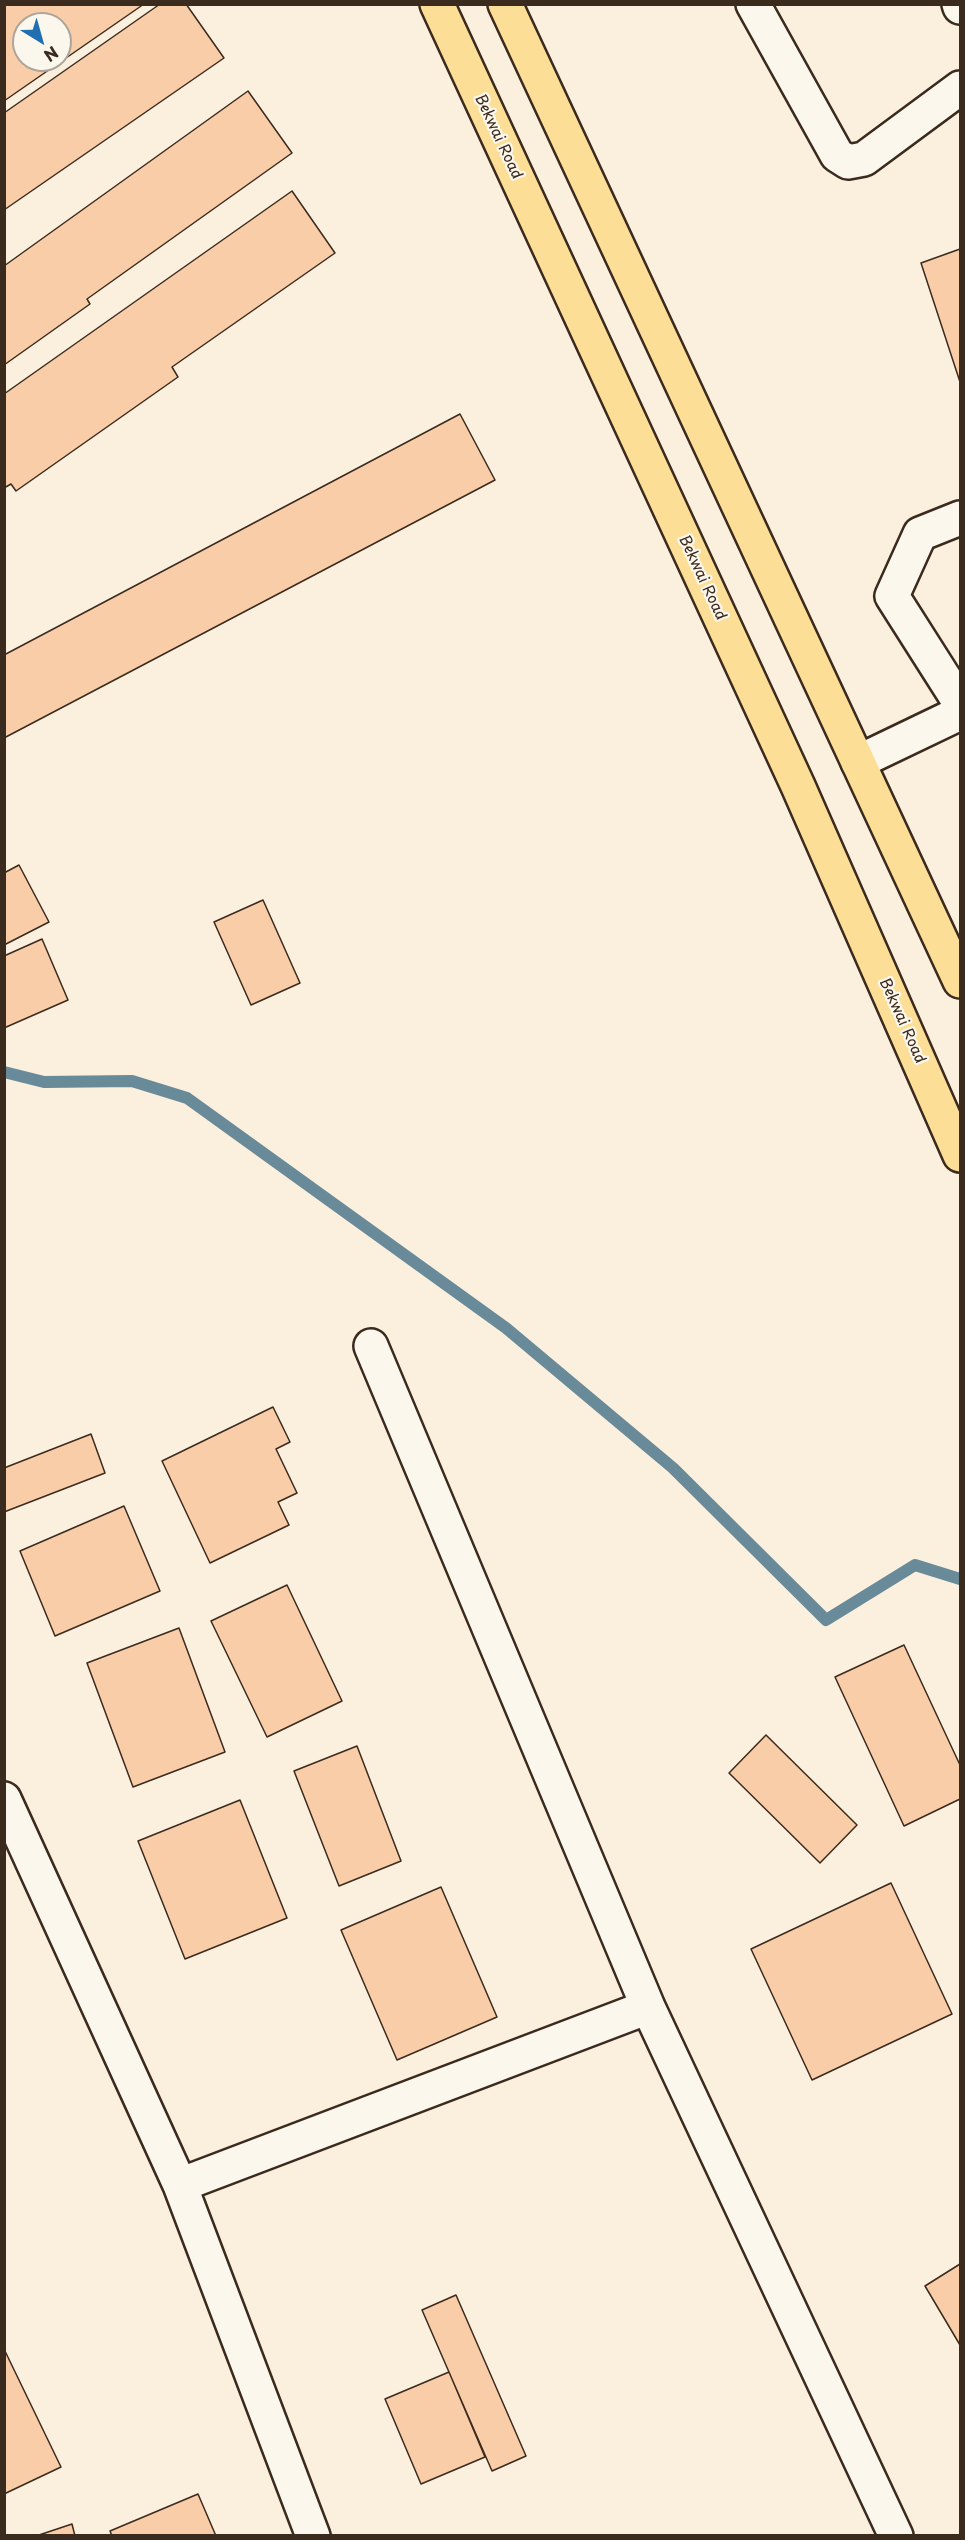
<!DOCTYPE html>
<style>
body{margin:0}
#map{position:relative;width:965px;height:2540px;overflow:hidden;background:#fbefde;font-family:"Playpen Sans",sans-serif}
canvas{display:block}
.frame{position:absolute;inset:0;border:6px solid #3b2a1e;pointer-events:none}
.north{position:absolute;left:12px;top:12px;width:60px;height:60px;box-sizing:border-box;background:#fbf7ec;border:2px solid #aea59a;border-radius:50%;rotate:143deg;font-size:16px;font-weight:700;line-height:24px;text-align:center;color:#3b2a1e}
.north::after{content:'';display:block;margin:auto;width:21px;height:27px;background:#1f6fb2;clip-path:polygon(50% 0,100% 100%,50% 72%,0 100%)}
</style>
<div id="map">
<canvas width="965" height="2540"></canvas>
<div class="frame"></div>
<div class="north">N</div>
</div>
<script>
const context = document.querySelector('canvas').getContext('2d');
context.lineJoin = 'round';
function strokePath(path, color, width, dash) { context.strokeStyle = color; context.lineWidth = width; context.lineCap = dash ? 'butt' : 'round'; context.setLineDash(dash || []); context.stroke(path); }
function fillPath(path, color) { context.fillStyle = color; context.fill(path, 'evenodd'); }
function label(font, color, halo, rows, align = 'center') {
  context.font = font + ' "Playpen Sans",sans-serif'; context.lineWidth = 4.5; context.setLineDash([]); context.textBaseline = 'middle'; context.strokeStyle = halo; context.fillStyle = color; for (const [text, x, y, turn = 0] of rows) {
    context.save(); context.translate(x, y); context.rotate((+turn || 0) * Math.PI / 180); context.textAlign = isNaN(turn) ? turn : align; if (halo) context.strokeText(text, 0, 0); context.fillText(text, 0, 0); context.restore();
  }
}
const stream = new Path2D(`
 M4 1072 44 1082 132 1081 187 1098 506 1328 673 1468 826 1620 915 1565 960 1579`);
const building = new Path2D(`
 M4 4H144L4 101ZM24 24H60V60H24Z
 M160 4H186L224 58 4 210V113Z
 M248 91 292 153 87 299 90 304 4 365V266Z
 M292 191 335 253 172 367 178 377 16 491 11 484 4 488V394Z
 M960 249V382L921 263Z
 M460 414 495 480 4 738V655Z
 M19 865 49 922 4 945V873Z
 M263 900 300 983 251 1005 214 922Z
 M42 939 68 1000 4 1028V956Z
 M273 1407 290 1442 276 1449 297 1493 278 1502 289 1525 210 1563 162 1461Z
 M91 1434 105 1473 4 1512V1468Z
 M124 1506 160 1591 55 1636 20 1551Z
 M287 1585 342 1701 267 1737 211 1621Z
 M179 1628 225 1752 133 1787 87 1663Z
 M904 1645 960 1765V1799L904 1826 835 1677Z
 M766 1735 857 1825 820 1863 729 1773Z
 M357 1746 401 1861 339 1886 294 1771Z
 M240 1800 287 1918 185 1959 138 1841Z
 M891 1883 952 2014 812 2080 751 1949Z
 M441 1887 497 2017 397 2060 341 1930Z
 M960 2264V2345L925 2286Z
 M456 2295 526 2456 492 2471 422 2310Z
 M4 2349 61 2467 4 2494Z
 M449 2372 485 2457 421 2484 385 2399Z
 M198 2494 216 2536H112L110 2531Z
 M72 2524 75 2536H36Z`);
const street = new Path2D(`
 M753 4 837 155 848 162 864 159 960 88
 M959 4 960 7
 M960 518 920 534 892 596 960 703
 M858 762 960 713
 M371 1346 648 2007 896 2536
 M4 1799 180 2185 313 2536
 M180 2185 648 2007`);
const highway = new Path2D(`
 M437 4 798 786 960 1155
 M505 4 960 981`);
const streetNames = [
 ["Bekwai Road",498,137,65],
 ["Bekwai Road",702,578,65],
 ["Bekwai Road",902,1021,66]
];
strokePath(stream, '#698a98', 12);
fillPath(building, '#f9cda8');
strokePath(building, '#3b2a1e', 1.5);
strokePath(street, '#3b2a1e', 38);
strokePath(highway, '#3b2a1e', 38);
strokePath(street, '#fbf7ec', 33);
strokePath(highway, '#fcde96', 33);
label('15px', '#3b2a1e', '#fbf7ec', streetNames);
</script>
